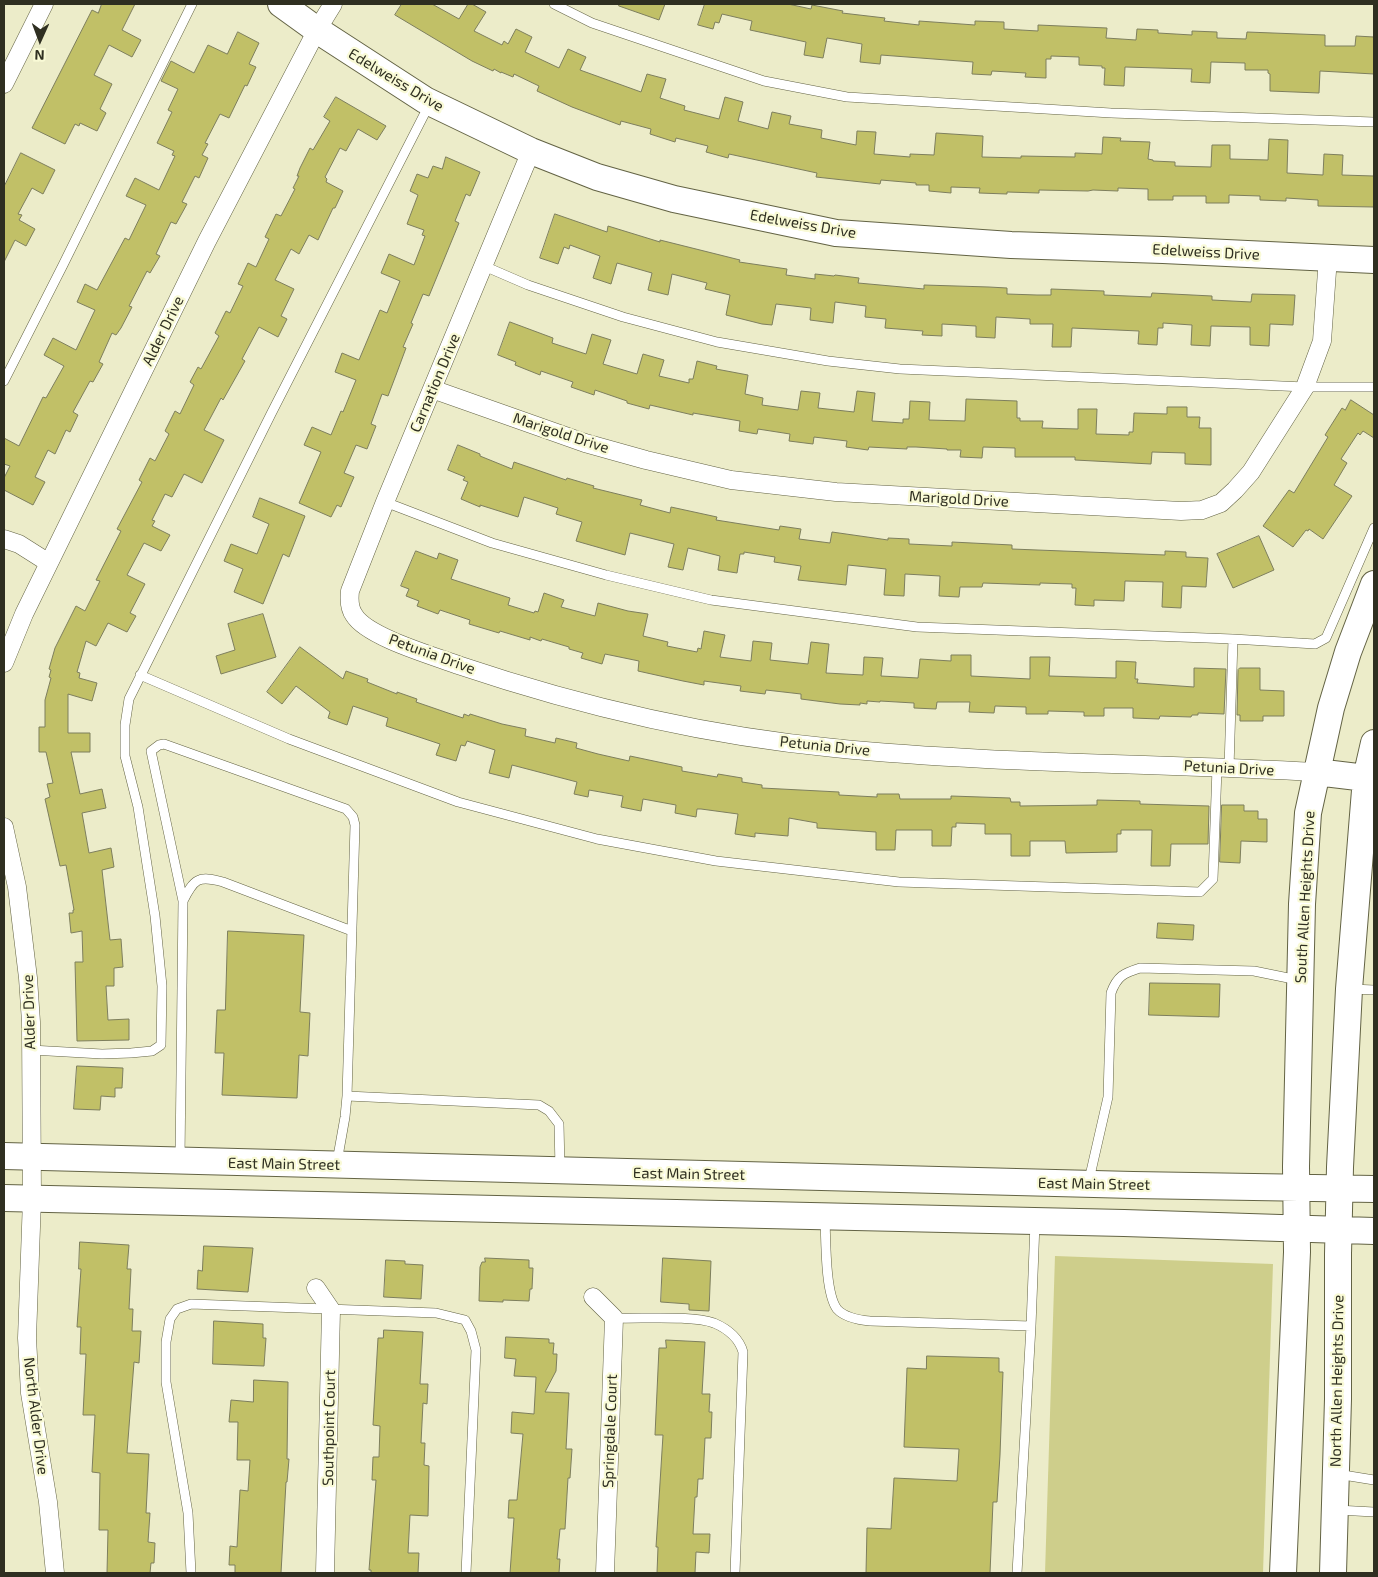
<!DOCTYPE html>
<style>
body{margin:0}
#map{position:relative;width:1378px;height:1577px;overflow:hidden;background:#ececc9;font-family:"Exo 2",sans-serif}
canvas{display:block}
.frame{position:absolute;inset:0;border:5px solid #2f2f21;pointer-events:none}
.north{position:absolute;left:15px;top:15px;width:50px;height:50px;-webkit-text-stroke:4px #f9fad6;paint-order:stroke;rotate:182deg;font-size:14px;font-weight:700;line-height:20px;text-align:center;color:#2f2f21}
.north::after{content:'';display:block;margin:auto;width:18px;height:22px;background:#2f2f21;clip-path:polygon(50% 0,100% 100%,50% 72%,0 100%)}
</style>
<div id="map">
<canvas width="1378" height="1577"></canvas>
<div class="frame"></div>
<div class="north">N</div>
</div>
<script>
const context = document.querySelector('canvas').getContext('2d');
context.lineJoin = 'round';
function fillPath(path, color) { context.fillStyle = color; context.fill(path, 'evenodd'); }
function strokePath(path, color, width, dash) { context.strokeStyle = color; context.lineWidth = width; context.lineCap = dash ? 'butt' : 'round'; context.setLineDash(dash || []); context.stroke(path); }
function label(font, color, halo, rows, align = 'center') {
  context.font = font + ' "Exo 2",sans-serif'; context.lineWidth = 4.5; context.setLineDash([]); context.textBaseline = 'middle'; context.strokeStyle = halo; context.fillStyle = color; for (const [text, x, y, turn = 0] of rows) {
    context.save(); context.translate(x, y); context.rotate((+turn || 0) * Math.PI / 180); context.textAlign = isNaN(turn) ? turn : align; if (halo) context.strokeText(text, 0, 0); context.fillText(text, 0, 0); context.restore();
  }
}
const green = new Path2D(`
 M1055 1256 1273 1264 1263 1573H1045Z`);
const building = new Path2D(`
 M102 4H135L122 30 141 40 132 57 109 45 94 75 112 84 100 109 106 113 97 131 80 123 79 126 75 124 65 144 32 128 92 10 98 13Z
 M402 4H432L459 19 468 4H472L486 12 474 31 502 45 504 41 508 44 516 29 532 37 525 52 559 68 568 49 586 57 580 70 641 92 647 74 666 79 660 98 685 106 684 110 719 119 725 97 743 102 738 121 768 129 772 112 791 116 789 124 822 130 821 138 856 145 857 131 876 132 874 154 910 157V154L934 155 936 133 983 136 982 157 1021 158V156L1075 157V153L1102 154 1103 137 1121 138 1120 141 1150 142 1148 159 1153 160V161L1175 162V166L1211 167 1212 145H1230V159L1268 160 1269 139 1288 140 1287 173 1323 175 1324 154 1343 155 1342 175 1374 176V207L1318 206V200L1286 198V201L1260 200V196L1229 195V203H1206V196H1173V200H1148V189L1118 188V191L1093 190 1088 191 1039 190V193L1007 192V194L979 193 980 188 951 187V193L929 191V185H916V183L881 180 880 184 816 177 817 173 729 154 728 158 706 152 708 146 676 138 675 142 650 134 651 129 621 121 620 125 572 107 537 91 539 86 514 74 513 77 501 72V73L494 69 493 71 472 61 395 15Z
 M619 4H665L659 20 619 6Z
 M705 4H788L811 9 812 5 843 11 842 13 885 18 884 21 919 25V21L975 25V21L1004 22V29L1038 31V25L1107 28 1106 38 1136 40 1137 29 1158 30V33L1192 35V31L1217 32V38L1246 39 1247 32 1325 35V46H1355L1356 36 1374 37V74L1320 71 1319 93 1270 91V74L1268 73V70H1245V63L1211 62 1210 83 1191 82 1192 69 1125 67 1124 86 1104 85 1105 68H1102V66L1079 65V57L1051 56V59H1046V78L1025 77 1026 73 992 71 991 75 972 74 973 62 881 55 880 64 860 62 862 44 827 38 823 58 804 55 806 42 750 30 752 21 722 14 719 23 715 22 713 29 698 25Z
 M238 32 259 43 249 64 256 67 247 86 245 85 229 118 220 114 205 143 208 144 202 155 208 158 199 178 195 176 182 202 187 204 176 224 171 222 156 254 160 256 150 273 147 271 129 306 132 307 121 328 116 335 112 333 99 362 103 364 93 382 90 381 73 412 78 415 70 432 66 430 55 454 48 450 35 477 45 482 33 505 4 490V478L10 466 4 464V438L19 446 43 397 46 398 64 366 44 355 53 338 76 350 95 310 77 302 85 284 97 290 125 238 129 240 146 205 126 196 135 178 159 190 175 156 172 155 174 151 157 143 172 112 168 110 178 89 161 81 171 61 194 73 208 45 227 54Z
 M336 97 386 126 377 140 358 129 346 151 340 148 325 177 327 179 326 182 343 191 335 208H333L318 240 309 235 299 254 291 249 275 280 294 289 281 316 287 319 278 337 259 327 242 359 245 361 223 400 221 398 204 430 224 440 202 483 184 474 172 497 165 494 152 520 155 521 152 526 170 535 161 551 144 543 127 575 145 584 130 613 136 616 127 632 108 623 96 646 86 641 77 672 80 673 79 678 97 683 92 701 68 694V733H90V752H71L80 794 102 789 106 808 82 813 89 853 111 848 114 867 102 870 110 940 121 939 123 967 114 968V986H106L108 1020 129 1019V1040L77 1041 75 962H83L82 931 71 933 69 913H73V910H74L66 865 60 866 45 799 50 797 47 784 53 783 46 752H39V727H45V700L51 678 49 677 51 670 49 669 55 648 76 606 85 611 100 581 96 580 121 531 117 529 142 482 139 480 150 458 155 461 169 434 165 431 175 411 180 414 194 385 190 382 198 367 201 369 219 336 215 333 226 311 230 313 243 286 238 284 248 263 256 267 269 239 265 237 276 214 281 216 295 189 293 188 299 176H297L300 168 310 148 313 150 330 121 324 117Z
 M21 153 55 170 43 194 32 188 18 214 22 215 19 220 35 229 26 246 15 240 4 262V187Z
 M446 157 480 172 470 196 466 194 455 221 459 223 429 296 423 294 411 323 413 324 403 347 406 348 396 375 388 396 382 394 371 424 376 426 367 449 356 445 344 473 354 477 341 507 337 505 331 517 299 503 321 452 304 445 312 427 331 435 341 411 343 412 356 380 335 372 342 353 359 360 380 310 387 313 400 281 381 273 389 254 414 265 425 236 422 235 424 230 407 224 418 195 410 191 417 174 428 178 433 166 442 169Z
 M555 214 607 232 608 226 660 242V240L740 260 739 262 787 269 786 275 815 279V274L834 276 835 275 859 278 858 283 924 289V285L989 287 1007 288V294L1037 295H1051V289L1104 291V295L1151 297 1152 293 1212 296V300L1251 302 1252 294 1295 295 1293 325 1270 324 1269 346 1250 345V327L1211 326 1210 346 1191 345 1192 325 1163 323V328H1158L1157 345 1138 344 1139 331 1072 328 1071 347H1052L1053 324H1030V319L996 317 995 338 976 337V326L942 324V336L922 335 923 331 885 328 886 319 865 317 866 306 835 302 833 323 810 320 811 308 776 304 772 325 762 324 726 315 730 295 705 289 707 283 672 274 668 295 648 290 652 273 617 263 611 284 593 278 600 256 570 245 569 249 564 247 558 264 540 258Z
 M510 322 553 338 552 343 586 354 592 334 611 340 603 364 637 374 643 354 664 360 659 376 689 383V379H693L697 361 717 366 716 369 748 375 745 394 763 398 762 405 798 410 801 391 820 393 818 408 854 412 857 391 875 393 872 421 903 423V419H909L910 401 930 402 929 420 965 421 966 399 1017 401V418H1020V421H1043L1042 428 1078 429V409H1097L1096 434 1129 435V432H1133L1134 413 1167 414V407H1187V417H1200L1199 428H1211V465L1185 464V453L1152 452 1151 464 1075 460V457H1015V448L983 447 982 458 960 457 961 450H947V449L916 447H907V449L869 447 868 450 846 447 847 441 814 437 813 444 789 441 790 434 758 429 757 434 739 431 740 421 693 413V415L650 405 649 409 627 403V401L595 390 594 395 571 387 573 382 541 371 540 375 515 365 516 362 498 355Z
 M1351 400 1374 415V438L1363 431 1360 435 1358 433 1341 459 1347 463 1334 485 1352 496 1323 539 1309 529 1308 531 1306 530 1293 547 1263 526 1289 490 1294 493 1328 437 1325 435 1342 408 1345 410Z
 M458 445 480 454V456L512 469 514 462 566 480 567 478 594 486 593 488 642 500 640 505 670 513 671 507 717 517 716 520 779 530 780 526 801 529 799 539 830 543 832 532 888 540V538L909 539V544L952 546V542L1012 545V549L1165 555V551L1186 552V557L1208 558 1206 587 1182 586 1181 608 1162 607 1163 582 1125 581 1124 601 1094 600V606L1075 605 1076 588H1072V584L1040 583V585L983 583 982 587H960L959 597 939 596 940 576 905 574 904 596 884 595 886 569 848 565 846 585 798 580 801 566 774 562 775 557 744 552V554H740L737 573 718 570 720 556 688 548 683 570 668 567 674 544 630 533 625 555 576 541 582 522 556 514 558 508 524 497 518 517 480 505V507L461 499 468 482 463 480 465 477 448 470Z
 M260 498 305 516 289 557 283 554 263 604 234 592 243 569 224 561 231 544 257 554 269 524 253 517Z
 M1259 536 1274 570 1233 588 1217 554Z
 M416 551 437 559 439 553 458 560 451 579 510 598 508 605 534 613 535 611 538 612 544 593 564 600 561 607 595 616 598 603 628 611 648 614 643 636 668 642 667 646 697 652 698 648 701 649 704 631 725 635 720 657 751 661 753 641 772 643 770 660 808 664 811 642 829 644 826 673 863 675 864 657 883 658 881 676 918 678 920 659 951 661V655H971V676L1030 679V657H1050L1049 676 1116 678V661L1136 662 1135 679H1138L1137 683 1194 687V668L1226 669 1224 714 1198 713V715H1192L1191 717 1160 716 1159 719 1133 718V708H1104V716H1084V712L1048 711V714H1026V707L995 706 994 713 969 712 970 702H937L936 709 914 708V703L880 701V702L867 701V704L860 703V705L840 704 801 699V694L766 690 765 694 740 691 741 686 704 681V685L683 681 638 671 639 661 605 654 602 664 581 658 583 653 569 649V647L542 639 541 641 530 637V640L500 631 499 633 469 624 470 620 440 610 438 614 417 606 419 601 406 596 409 589 401 586Z
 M263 614 276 657 221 674 216 656 235 650 228 624Z
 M300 647 343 679 346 671 368 679 367 682 397 694V692L417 699 416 702 448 713 463 718 464 714 469 716 470 714 502 724 526 729 525 736 555 743 556 738 577 743 576 748 598 754 629 761 630 756 682 767V771L717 777 718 774 742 778V782L762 785V788L839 792V795L877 797V794H899L900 799H951V796L1010 798 1011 802H1020V806L1097 805V800L1140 801V804L1209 806 1208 844H1171L1170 866H1151L1152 830H1121V834H1117V852L1066 853 1065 841H1030V856H1011V834H985V824L956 823V827H952L951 846H932V830H896L895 850H876V832L817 828V823L789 818 788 836 755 833V837L735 834 738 814 701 809H697L696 817 675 813 676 805 643 799 641 811 621 807 623 796 589 790 588 797 574 794 577 782 512 765 509 778 489 773 495 750 467 741 465 746 461 745 456 761 436 755 440 744 386 726 388 718 353 706 347 725 328 718 330 712 296 686 282 704 267 692Z
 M1240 668H1260V690L1284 691V716H1263V721H1240V715H1237L1238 670Z
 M1222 805H1244V811H1258V819H1267V842L1241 841 1240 863 1220 862Z
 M1158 923 1194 925 1193 940 1157 938Z
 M228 931 304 935 300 1012 310 1013 308 1056 299 1055 297 1098 222 1095 224 1053H215L217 1010H225Z
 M1150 983 1220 984 1219 1017 1149 1015Z
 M77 1066 123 1068 122 1088H115V1097L101 1096 100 1110 74 1109Z
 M80 1242 129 1245 127 1269H131L129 1309H133L132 1331H141L139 1363 134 1362 127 1453 149 1454 146 1513H150L148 1542 155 1543 154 1563H151L150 1573H107L108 1530H99L100 1473 92 1472 95 1415H83L86 1354H80L81 1327H77L81 1269H79Z
 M204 1246 253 1248 248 1292 197 1289 198 1270 202 1271Z
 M485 1258 529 1260V1268H533L532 1289H530L529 1301 503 1300V1302L479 1301 480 1267 482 1262H485Z
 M663 1258 711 1261 709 1311 689 1310V1304L661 1302Z
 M386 1260 405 1261V1264L423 1265 421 1299 384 1297Z
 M214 1321 263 1324V1338H266L264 1366 213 1364Z
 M384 1330 423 1332 420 1384H428L427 1404 423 1403 421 1443H425L424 1465 429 1466 428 1516 410 1515 408 1553H419L418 1573H371V1570H369L376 1480H372L373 1457H379L380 1426 373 1425 378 1338H383Z
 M506 1337 549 1339V1343H554L553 1354H557L556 1371 545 1392 569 1393 566 1449H572L570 1478H568L565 1529H560L557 1559H560L559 1573H510L514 1518H508L509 1500H517L523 1434 511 1433 512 1412 534 1414 536 1377 514 1376 516 1359 505 1358Z
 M666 1340 705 1342 702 1394H710L709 1412H712L711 1438H705L703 1479H698L697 1497H695L693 1534H710L709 1553 696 1552 695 1573H657L658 1547H656L663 1435H655L659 1348H666Z
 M927 1356 999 1358V1372H1003L1000 1455 997 1502H993L990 1573H866L867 1528 891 1529 894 1478 957 1481 959 1449 904 1447 907 1368 926 1369Z
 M254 1380 288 1382 287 1459H289L287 1482H286L281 1573H235V1565H229L230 1546 237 1547 240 1490 248 1491 250 1460H237L238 1422H229L231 1400 253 1402Z`);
const lane = new Path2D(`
 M554 4 592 23 764 81 847 97 1111 113 1374 122
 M484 266 528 285 623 317 717 342 828 361 900 369 1305 387H1374
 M4 381 63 265 192 4
 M385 502 492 543 606 575 711 600 917 627 1233 639 1315 644 1326 638 1374 528
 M140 675 289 739 458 802 597 839 716 861 899 882 1200 892 1213 879 1217 768
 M1229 768 1233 639
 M183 901C194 879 198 875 223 882L352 931
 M1352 989 1374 990
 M31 1050 102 1054 131 1053 152 1051 161 1045 162 986 155 916 138 807 125 756V725L129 699 271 414 429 105
 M347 1096 539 1105 549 1111 559 1124 560 1169
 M180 1159 183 901 151 751 159 745 164 744 346 809 353 817 355 825 347 1096 345 1117 337 1162
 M1089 1180 1108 1097 1111 993C1117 976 1124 973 1140 968L1254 971 1298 980
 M825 1219C826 1240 825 1293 837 1309 845 1318 859 1320 870 1321L1031 1326 1035 1223
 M614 1318C640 1319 692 1315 714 1323 728 1329 739 1338 743 1352L735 1573
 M1337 1474 1374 1480
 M1337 1510 1374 1512
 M191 1573 188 1513 166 1382V1342L170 1319 177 1309 191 1304 436 1313 465 1320 471 1331 476 1350 466 1573
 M1017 1573 1031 1326`);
const street = new Path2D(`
 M4 84 44 4
 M531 151 385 502 350 591C349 600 349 608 354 615 367 637 434 656 458 665 580 706 707 736 834 748 994 764 1156 763 1316 772
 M432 389 585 443 646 460 731 480 836 492 1181 511 1202 510 1221 503 1235 490 1251 472 1305 387 1322 341 1328 257
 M4 539 19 544 49 563
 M4 663 24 614 207 241 317 30 333 4
 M4 827 17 887 28 978 31 1022 32 1199 27 1338 30 1393 48 1502 55 1573
 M316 1288 331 1310 325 1573
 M593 1297 614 1318 605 1573`);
const secondary = new Path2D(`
 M281 4 317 30 425 100 531 151 597 177 674 199 836 233 1011 245 1163 250 1374 260
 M1316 772 1366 778
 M4 1156 1133 1185 1374 1189
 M4 1198 1124 1223 1374 1231
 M1283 1573 1297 1252 1296 1166 1302 904 1308 813 1331 708 1348 652 1374 584
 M1333 1573 1338 1399V1254L1340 1167 1349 989 1366 778 1374 743`);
const streetNames = [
 ["Edelweiss Drive",396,80,31],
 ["Edelweiss Drive",803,224,10],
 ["Edelweiss Drive",1206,252,3],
 ["Alder Drive",163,331,-64],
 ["Carnation Drive",435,383,-67],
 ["Marigold Drive",561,433,18],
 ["Marigold Drive",959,499,3],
 ["Petunia Drive",432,654,20],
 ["Petunia Drive",825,746,6],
 ["Petunia Drive",1229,768,3],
 ["South Allen Heights Drive",1305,897,-87],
 ["Alder Drive",29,1012,-92],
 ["East Main Street",284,1164,1],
 ["East Main Street",689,1174,1],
 ["East Main Street",1094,1184,1],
 ["North Allen Heights Drive",1337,1381,-89],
 ["North Alder Drive",36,1416,83],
 ["Southpoint Court",329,1428,-89],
 ["Springdale Court",610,1431,-88]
];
fillPath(green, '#cece8b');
fillPath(building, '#c1c067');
strokePath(building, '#7d7e5d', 1);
strokePath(lane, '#636344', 10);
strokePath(street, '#636344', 19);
strokePath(secondary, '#636344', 28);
strokePath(lane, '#fff', 9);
strokePath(street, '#fff', 18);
strokePath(secondary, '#fff', 26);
label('15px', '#2f2f21', '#f9fad6', streetNames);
</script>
